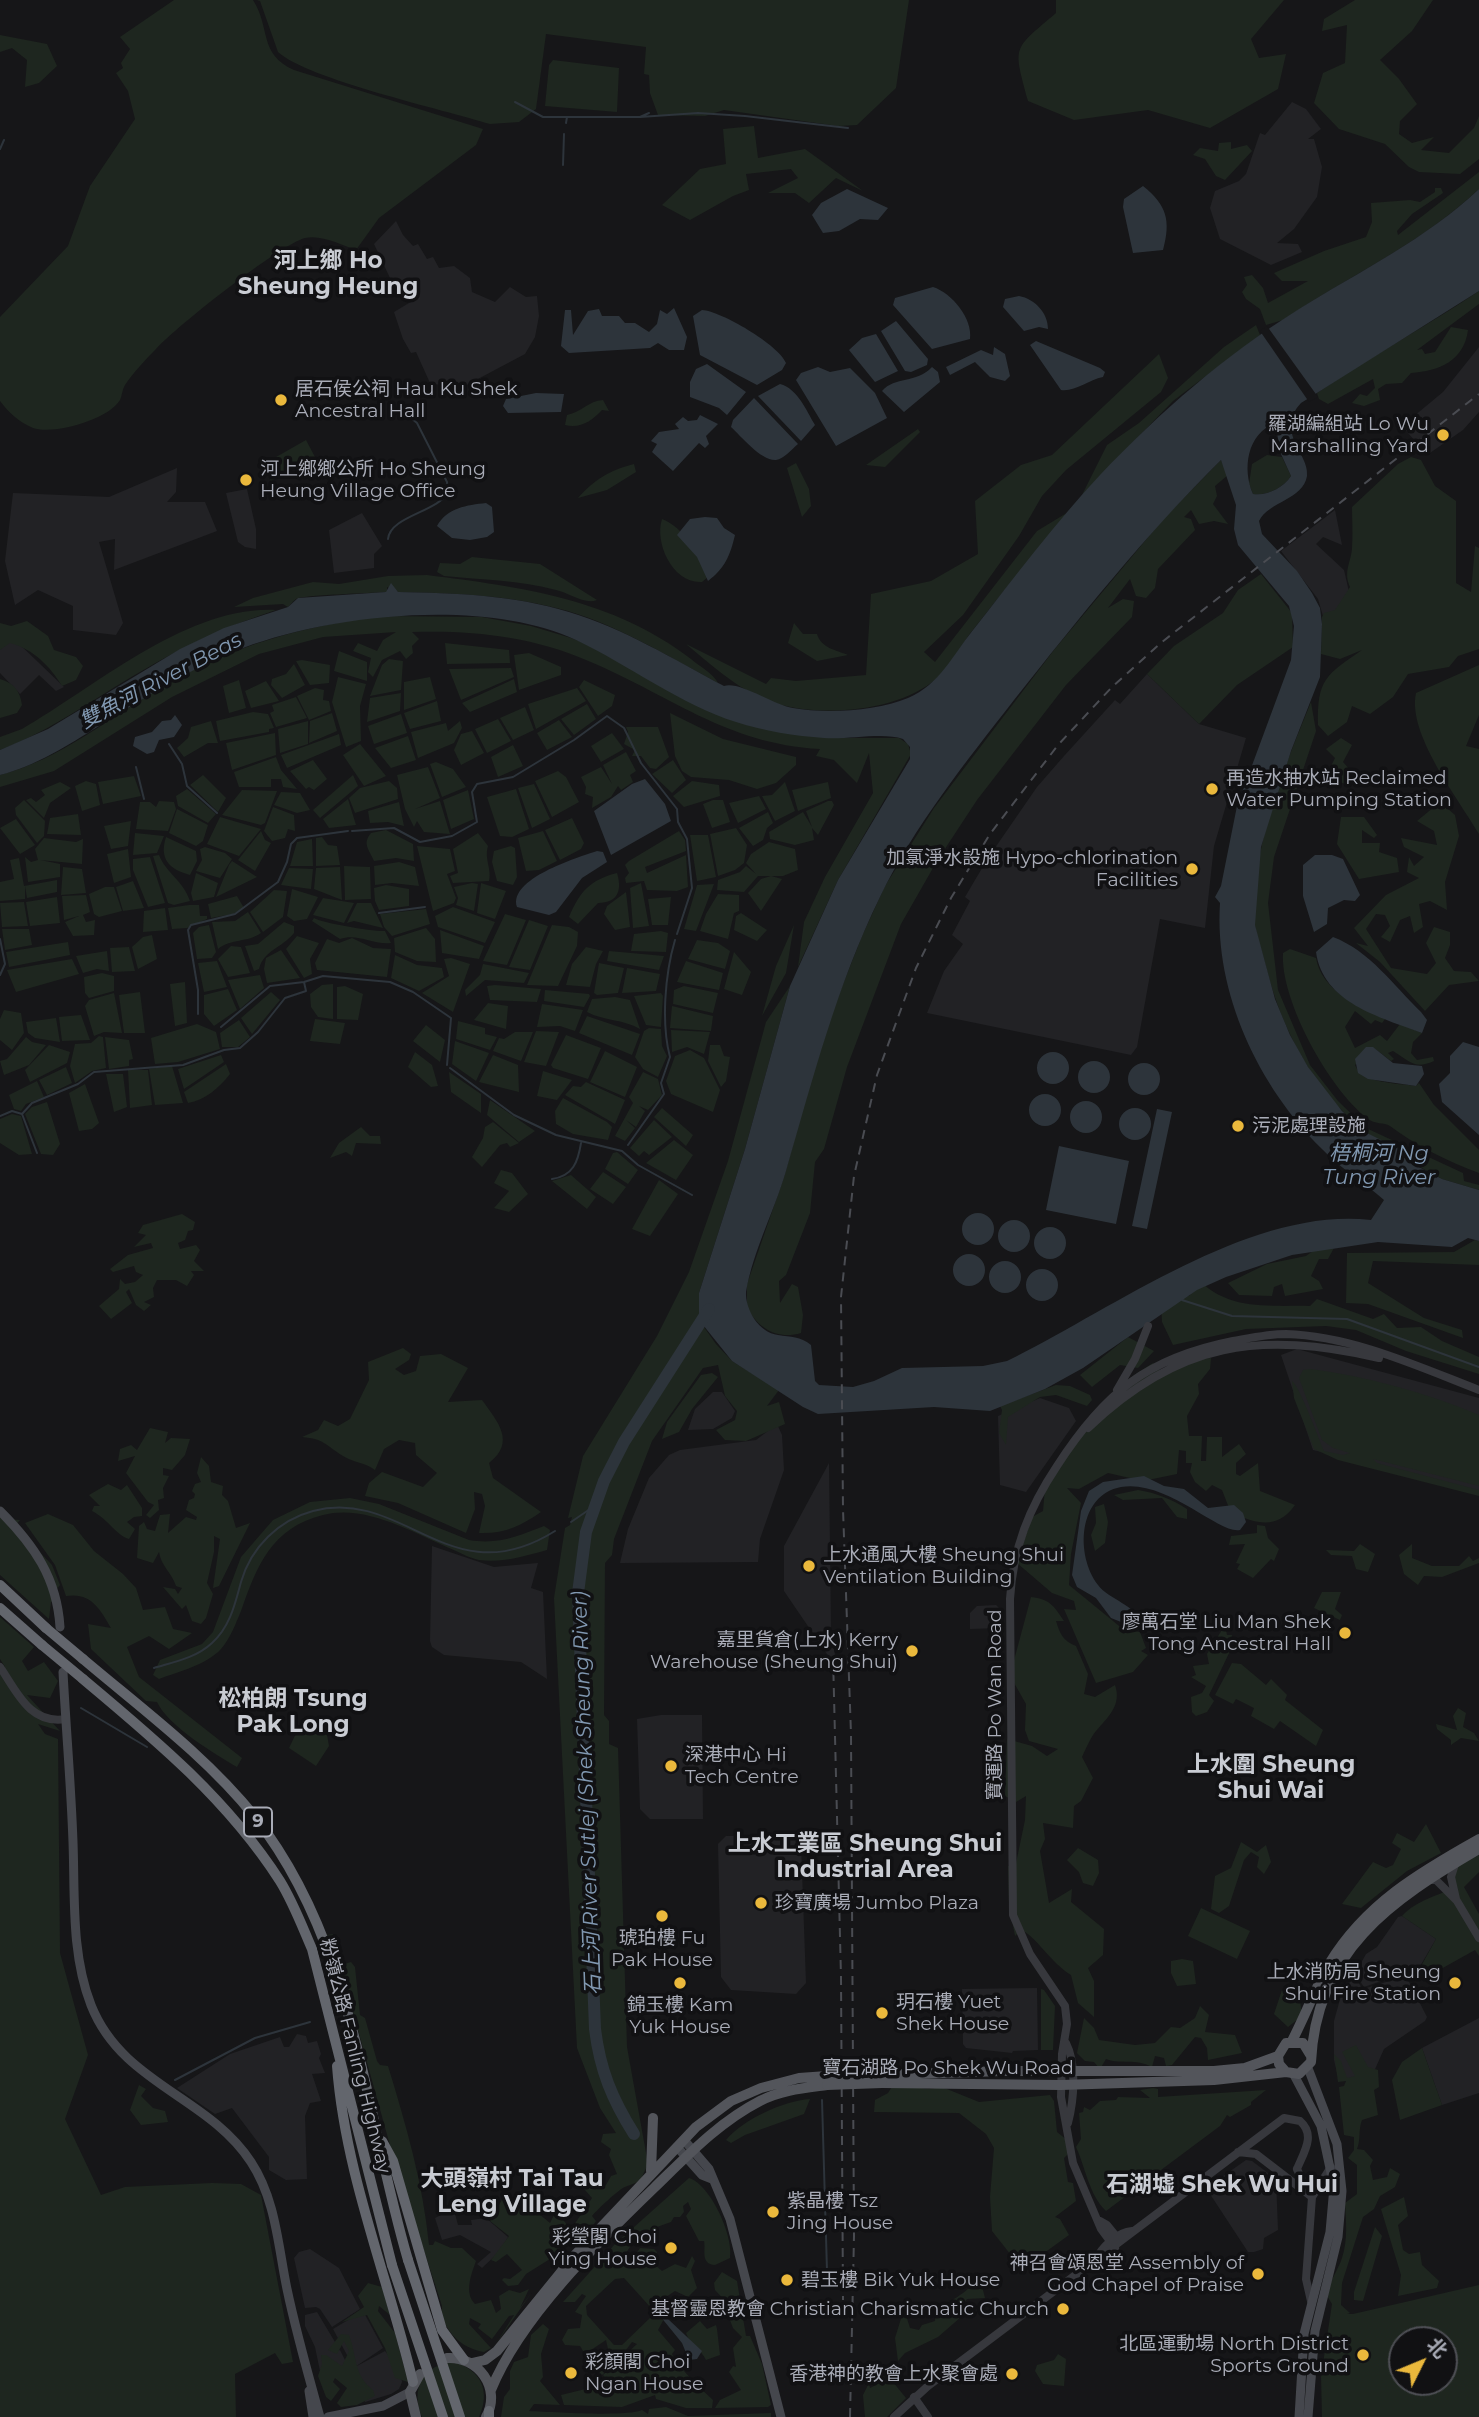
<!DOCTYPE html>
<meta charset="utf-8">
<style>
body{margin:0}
#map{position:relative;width:1479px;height:2417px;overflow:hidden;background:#161618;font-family:Montserrat,"Noto Sans SC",sans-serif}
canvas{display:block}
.north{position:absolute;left:1388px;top:2326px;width:70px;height:70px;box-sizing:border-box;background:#111113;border:2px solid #4e4f55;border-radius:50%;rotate:47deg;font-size:19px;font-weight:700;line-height:28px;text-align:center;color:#a9acb7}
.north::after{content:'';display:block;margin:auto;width:24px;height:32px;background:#eab83c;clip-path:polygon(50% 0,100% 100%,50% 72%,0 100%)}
</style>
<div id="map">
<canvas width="1479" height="2417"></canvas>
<div class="north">北</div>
</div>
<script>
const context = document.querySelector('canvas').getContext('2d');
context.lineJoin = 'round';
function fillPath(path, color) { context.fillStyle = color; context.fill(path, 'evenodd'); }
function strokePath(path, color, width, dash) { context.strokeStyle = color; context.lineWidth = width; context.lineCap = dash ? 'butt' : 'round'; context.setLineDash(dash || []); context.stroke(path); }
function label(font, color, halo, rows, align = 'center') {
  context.font = font + ' Montserrat,"Noto Sans SC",sans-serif'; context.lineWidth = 7; context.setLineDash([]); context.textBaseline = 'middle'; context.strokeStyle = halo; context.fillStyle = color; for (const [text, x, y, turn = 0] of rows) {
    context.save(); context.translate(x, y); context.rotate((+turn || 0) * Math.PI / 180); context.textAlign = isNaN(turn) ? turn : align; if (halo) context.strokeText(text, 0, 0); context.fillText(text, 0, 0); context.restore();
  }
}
const built = new Path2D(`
 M1292 102 1306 109 1321 129 1308 139H1314L1322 167 1317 197 1294 229 1277 243 1298 244 1302 252 1271 265 1220 239 1210 208 1215 191 1239 181 1246 174 1260 133 1265 135Z
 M396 221 403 235 413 246 418 244 427 259 433 257 439 268 454 266 470 278 472 292 495 302 510 287 526 297 537 296 539 316 535 337 525 354 459 389 430 383 416 352 411 353 403 339 394 312 414 300 409 291 398 295 374 244Z
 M1479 347V412L1463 430 1427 455 1402 426 1443 392Z
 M177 468 176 492 167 502H205L217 531 114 570 115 539 99 542 123 623 116 635 73 630V606L38 590 15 605 5 561 13 493 109 497Z
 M247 489 256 529V549L245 547 238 542 226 493Z
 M1335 510 1342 545 1323 537 1316 544 1344 570 1350 596 1342 614 1323 616 1318 599 1281 551Z
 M362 513 382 546 374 554V568L334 573 329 530Z
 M13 638 64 687 56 691 39 675 20 694 0 673V649Z
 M1147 674 1199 724 1246 738 1214 846 1205 928 1160 919 1137 1047 1131 1055 927 1013 944 971 963 944 952 935 970 901 965 897 988 858 1037 787 1064 756 1115 700 1120 704Z
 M1297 1349 1479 1398V1491L1313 1450 1281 1355Z
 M713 1392H722L735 1411 732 1418 713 1429 688 1430 695 1409Z
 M1040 1398 1069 1408 1076 1421 1026 1492 1000 1485 998 1416Z
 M777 1424 782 1435 784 1470 760 1539 758 1562 620 1563 628 1529 649 1478 669 1455 680 1450 756 1440Z
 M829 1463 831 1634 836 1660H831L784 1591V1546Z
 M432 1546 494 1567 538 1563 531 1588 543 1592 547 1679 521 1662 444 1655 432 1647 430 1641Z
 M996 1605 1000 1609V1628L970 1629V1613L977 1606Z
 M661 1715H702L703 1819H650L640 1809 637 1719Z
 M794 1835 801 1843 806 1983 796 1994 731 1990 721 1977 718 1844 726 1836Z
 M1402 1916 1436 1939 1419 1968 1364 1987 1355 1974 1366 1954 1377 1947 1398 1917Z
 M1406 1976 1427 2017 1425 2021 1384 2049 1372 2076 1339 2081 1334 2060V2021L1342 1992 1354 1977 1363 1989Z
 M1037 1988 1038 2050 1013 2051 1012 2053 966 2048 963 2044 962 1989Z
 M1479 2018V2093L1442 2105 1422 2048Z
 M297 2034 306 2036 308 2043 317 2041 321 2054 319 2058 325 2073 312 2074 321 2101 310 2103 305 2116 307 2179 286 2180 269 2170V2157L232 2108 215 2114 177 2088 230 2054 280 2037 284 2047H289Z
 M1246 2160 1252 2161 1276 2179 1278 2230 1264 2238 1263 2249 1254 2252H1248L1208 2191 1209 2186Z
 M445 2213 455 2214 458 2225H472L471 2220 486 2218 508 2237 500 2251 482 2268 477 2264 491 2252 460 2235 442 2240 435 2218Z
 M310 2249 339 2268 360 2309 332 2327 320 2309 316 2307 305 2308 294 2258 299 2252Z
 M363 2311 383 2348 355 2367 385 2351 401 2371 402 2382 399 2389 391 2394 365 2402 349 2371 354 2368 333 2329Z
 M317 2312 335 2342 334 2352 340 2350 349 2368H328L320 2371 315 2347 305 2326V2315Z`);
const green = new Path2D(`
 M174 0H253C271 28 258 54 294 70L483 129 476 145 379 218 356 250C342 245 321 234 305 238 279 245 176 327 156 349 146 359 132 374 125 385 122 390 122 396 120 400 108 420 53 435 33 428 19 422 9 413 0 401V317L68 246 90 186 135 119 128 91 116 73 123 68 121 63 130 49 120 37Z
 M257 0H909L896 88 857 125 838 126 724 110 705 116 658 115 650 93 649 75 644 74 646 47 546 34 536 109 519 122 490 124C445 110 307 79 278 52L260 1Z
 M1056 0H1284L1251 39 1259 58 1286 54 1278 89 1210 128 1148 110 1074 120 1028 101C1013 44 1012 51 1056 13Z
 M1355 0H1433L1412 31 1380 60 1399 79 1417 104 1400 121 1399 134 1412 143 1434 137 1421 150 1449 153 1474 128 1479 116V159L1460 174 1419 172 1409 167 1385 144 1339 129 1314 103 1323 73 1345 63 1347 25 1322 31 1324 19Z
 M0 35 47 44 57 66 39 83 25 87 27 60 12 48 0 52Z
 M553 60 619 68 617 112 545 106 549 65Z
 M754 126 758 158 805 149 863 191 836 178 809 203 795 193H768L798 178 791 169 746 174 749 190 733 196 690 220 662 205 700 169 726 164 723 129Z
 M1231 142V149L1247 145 1252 151 1225 180 1216 176 1205 159 1193 155 1200 148 1218 151 1219 143Z
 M1479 172V189C1421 244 1348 276 1283 320L1266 325 1260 309 1246 299 1242 292 1247 285 1244 277 1252 275 1263 288 1268 303 1308 281H1282L1274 273 1324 251 1366 237 1372 222 1371 203 1410 200 1420 202 1435 192V188H1441L1443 193 1412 214 1397 231 1398 235Z
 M1479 291V304L1417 350 1422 349 1425 354 1435 352 1451 327 1468 330C1464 361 1439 371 1411 373L1402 383 1386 384 1378 389 1380 400 1364 406 1352 403 1360 394 1367 396 1375 388 1373 379 1328 404 1319 399 1317 393C1369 357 1426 327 1479 291Z
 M1256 325 1260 335 1173 401 1082 495 1107 445 1139 423 1224 347Z
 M1159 354 1168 378 1161 392 1066 470 1042 496 1019 536 963 615 924 652 935 662 1037 531 1070 511C1037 551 1004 590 972 631 960 646 952 666 937 678 897 714 807 720 759 697 732 684 709 663 686 644L766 684 771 678 796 681 866 675 871 594 931 581 978 554 975 501 1021 465 1052 455Z
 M603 400 609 411 602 410C592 421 580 429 565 425L567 415C582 412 588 401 603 400Z
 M918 429 920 432 885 467 866 465Z
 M306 440 315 457 271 481 262 465Z
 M1267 455 1282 457 1291 476C1283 488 1267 496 1253 494L1249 484 1252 464Z
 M1411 457 1421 460 1435 486 1456 501V583L1471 592 1475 546 1479 548V649L1458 656 1449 667 1408 674 1393 697 1370 714 1352 706 1347 722 1328 736 1318 725C1317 679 1326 675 1362 650L1340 659 1321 654 1322 617 1324 613 1335 610 1350 587C1343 571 1351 563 1352 548 1353 534 1352 520 1352 507L1398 464Z
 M1221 460 1228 475 1215 486 1217 496 1213 504 1228 524 1214 521 1199 524 1191 510 1184 517 1191 519 1195 530 1158 569 1155 588 1146 598 1136 596 1130 579 1108 608 1123 599 1134 601 1132 617 1066 685 977 800 937 861 901 924 847 1067 824 1149 815 1162 810 1213 786 1275 779 1281 780 1303 792 1284 798 1287 803 1315 801 1333C778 1340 759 1329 747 1308V1284L784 1177 823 1035 862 936 885 886 934 808 1054 650 1165 517Z
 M796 463 809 489 811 506 802 517 787 468Z
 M634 464 636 472 607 490 578 498C595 479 610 470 634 464Z
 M662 519C684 527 698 555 709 576L702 582C673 584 654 543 662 519Z
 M472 557 540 564 597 600C584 605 570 593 556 590 520 580 482 580 444 576L437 572 440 563 460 564Z
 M1261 574 1292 613 1293 647 1237 685 1199 724 1147 674 1174 646 1223 613 1238 590Z
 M427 575C522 587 613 599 691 659 699 666 714 674 718 683 669 657 621 627 568 611 512 595 455 593 398 592L387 587V592C373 593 301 595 296 599 293 601 291 604 288 607L283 604 234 607 253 598 313 582 339 584 388 576Z
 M276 610C227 626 184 646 140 672 93 699 51 731 0 750V737L22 729C95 687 188 605 276 610Z
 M384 616 482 617 531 626 571 638 827 738H899L908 744 911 754 838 880 798 967 804 922 825 877 873 793 869 753 857 783 834 760 816 756 820 749C725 744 669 694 586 660 531 636 471 630 412 632L419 639 412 646 413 653 406 659 400 651 382 660 373 677 368 672 371 658 353 651 358 643 377 651 383 640 396 632 323 637 259 654 172 697 54 771 0 787V775C59 760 111 717 163 686 231 646 306 625 384 616Z
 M27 621 48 636 54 650 76 657 83 666 76 680 62 686C50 666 33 649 10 643L0 650V623L11 626Z
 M794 623 803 634H817C821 648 836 650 848 655L817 661 788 643Z
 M445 643 509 650 510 663 447 664Z
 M339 651 367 662V681L334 671Z
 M529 653 561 667V675L519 690 514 655Z
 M389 659 403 661 401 690 370 696 382 665Z
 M302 660 330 665 329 683 310 685 296 661Z
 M294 664 305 685 282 698 271 685 272 679 286 674Z
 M1479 665V715L1466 746 1479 749V834C1458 798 1407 734 1416 693Z
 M511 668 514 677 461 700 449 669Z
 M338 677 366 684 360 706 361 741 346 747 332 702Z
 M430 677 436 699 404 710V682Z
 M0 679C14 683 20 691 22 705L17 713 0 718Z
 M514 679 517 692 470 712 462 703Z
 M239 680 246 708 229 713 223 686Z
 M584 680 615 695 612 706 598 716 579 687Z
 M266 681 279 701 251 708 245 691Z
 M315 688 324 690 323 700 329 701 331 711 309 720 297 696Z
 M577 688 586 701 536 729 528 704Z
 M401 693 400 711 367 722 370 698Z
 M296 697 307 718 276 727 270 713 274 711 272 705Z
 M437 701 441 721 410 729 404 713Z
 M1311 702 1316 731 1274 857 1268 903 1278 990 1310 1065 1338 1101 1366 1128 1463 1173 1464 1181 1479 1185V1190L1442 1179 1407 1160 1408 1155C1394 1147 1378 1142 1366 1132 1314 1092 1282 1030 1266 967 1262 949 1253 930 1254 911 1255 838 1284 768 1311 702Z
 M587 704 596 719 574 735 561 719Z
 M525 707 534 730 513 740 500 718Z
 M253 712 268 714 274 728 269 729V732L220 741 216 721Z
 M332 713 337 731 309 743 310 721Z
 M670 713 723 739 796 757V765L776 783 757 789 729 780 691 777 682 771 675 756Z
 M401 714 407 733 374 744 368 726Z
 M498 719 511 741 487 753 475 729Z
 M559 720 572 737 547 750 537 733Z
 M211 721 218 743H208L184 757 177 748 188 738 191 727Z
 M308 721V744L280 753 278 729Z
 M460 721 462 728 454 743 418 758 411 732 446 723 448 731Z
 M626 727H658L669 757 656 769 650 768 641 756H632L635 750 624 744 628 732Z
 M472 731 484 753 461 765 454 750 461 734Z
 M275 733 276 755 232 770 226 743Z
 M612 733 624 749 601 762 591 746Z
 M339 734 341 745 287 768 281 755Z
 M408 736 416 760 391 768 375 748Z
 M1341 738 1352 745 1343 762 1351 771 1352 785C1340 785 1335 778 1331 766L1335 758 1326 749Z
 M360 744 386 776 364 786 343 755Z
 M513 745 523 766 498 777 491 757Z
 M626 752 636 771 630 775 633 782 621 790 618 786 611 797 592 808 593 797 585 794 586 787 581 777 601 767 612 784 603 765Z
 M276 757 281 770 297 789 283 787 281 779H271V787H239L234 772Z
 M313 760 327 779 314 790 309 787 306 789 290 771Z
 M673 760 686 780 672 793 652 774Z
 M436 762 453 769 466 787 442 797 430 764Z
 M428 767 440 798 415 809 440 801 450 834 424 832 417 821 414 827 405 809 397 775Z
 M558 771 566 777 579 802 552 817 535 781Z
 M203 775 226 798 218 812 190 785Z
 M353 775 358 786 320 818 313 810Z
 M134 776 141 796 103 804 98 782Z
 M86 781 96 784 100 805 82 811 75 786Z
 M389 781 397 788 398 799 355 813 349 798 360 788Z
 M692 781 719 785 720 796 684 807 673 796Z
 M60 782 71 788 50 803 44 818 26 800 31 798 36 802 45 795 41 790Z
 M785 782 795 811 775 821 762 796 772 795Z
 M828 782 831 798 798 811 792 790Z
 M534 784 550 819 532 828 518 788Z
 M187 789 216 814 208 823 178 806 176 796Z
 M516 789 529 829 512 837 500 836 487 797Z
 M242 790 277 791 265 823 261 825 222 815Z
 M468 790 474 819 451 829 443 800Z
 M281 792 300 793 310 810 297 813 274 805Z
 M759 796 766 809 738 823 729 803Z
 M1445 798 1447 808 1455 815 1459 836 1445 882 1447 910 1430 901 1419 904 1423 927 1414 933 1410 916 1400 920 1390 942 1381 937 1390 926 1385 915 1376 914 1366 929 1391 968 1427 974 1436 963 1426 943 1434 927 1450 932V945L1445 958 1454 971 1471 972 1479 981 1449 985 1425 1011 1380 962 1356 943 1368 946 1354 928 1386 895 1419 878 1407 872 1409 857 1414 866 1424 857 1404 847 1401 838 1437 845 1434 831 1417 821Z
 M348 799 356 825 329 828 323 819Z
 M24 800 45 821 44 836 37 843 16 815 15 808Z
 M713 800H723L730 822 712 828 703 804Z
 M159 801 174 802 176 809 168 831 136 829 140 802H150L156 807Z
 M828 801H832L834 805 818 835 812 828 814 840 795 845 770 839 769 832 803 812 812 827 806 811Z
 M399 802 404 826 388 822 370 823 368 811Z
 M273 807 294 815 295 831 288 829 285 838 272 841 264 831Z
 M177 809 208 825 203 841 196 846 169 833Z
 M768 812 773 823 767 828 763 840 753 846 739 828Z
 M78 814 81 835 47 834 50 818Z
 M220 817 261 829 239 856 207 844Z
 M1341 817H1364L1377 835 1374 838 1362 830V843H1380L1379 852 1397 858 1399 872 1359 879 1337 844Z
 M572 818 584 843 581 849 560 860 545 830Z
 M16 819 35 845 20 854 0 828Z
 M131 821 128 846 111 849 104 826Z
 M736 828 747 845 744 863 735 870 718 876 710 834Z
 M386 830 413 844 414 861 396 858 374 861C369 849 362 844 371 833Z
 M261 831 265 840 271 843 255 871 238 860Z
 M543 831 557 861 539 870 526 871 518 838Z
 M679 831 685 840 686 851 645 867 647 873 686 855 688 887 677 891 647 890 644 881 626 883 625 878 629 873 625 865 629 861Z
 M135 833 164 836 157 853 133 855Z
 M478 833 488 846C484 860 492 868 489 881L453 883 450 876 458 873 453 849Z
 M690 835H708L716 877 697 881Z
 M166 837 196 851 197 861 190 875C169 869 159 859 166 837Z
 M322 837 328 845 337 846 340 865 316 866V838Z
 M44 838 76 842 83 839 82 864 40 860 60 864V877L28 882 25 857 31 862 38 860 35 849Z
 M312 839 313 866H290L297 842Z
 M769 842 795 849 798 870 783 876H758L744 892 717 890 718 880 740 872 746 866 756 874 746 863 751 854Z
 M417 846 450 849 455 871 447 874 456 898 454 903 433 911Z
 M511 846 515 848 517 877 513 885 497 881 492 862 494 851Z
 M205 847 225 853 232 859 220 878 196 871 202 860 200 849Z
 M128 849 131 877 114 883 107 854Z
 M159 855C166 873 183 880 190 901L174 905 168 903 153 856Z
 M150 857 165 903 148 907 133 870V859Z
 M19 858 24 886 57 880V892L27 898 25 886V899L0 901V882L14 879 10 860Z
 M232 861 257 877 216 897 229 865Z
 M399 862 415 867 419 886 392 883 375 885 374 866Z
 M344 866 370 867 371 899 345 900Z
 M63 867 82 869 86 893 61 895Z
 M340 867 342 900 314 889 316 868Z
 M289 868 313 869 311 889 281 885Z
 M196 873 218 883 214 897 193 901 191 893Z
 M617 873C622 889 619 903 598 903L578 924 569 917C580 891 590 880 617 873Z
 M771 876 782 879 761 911 748 893 761 879Z
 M133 881 144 908 123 911 116 887Z
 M472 883 478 884 474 911 456 905 458 898 454 887Z
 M481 883 506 891 495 919 477 913Z
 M641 883 649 926 633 928 630 888Z
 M714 884 696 931 684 929 697 885Z
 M386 885 409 889V906L379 910 375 901 374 888Z
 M105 887H114L122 911 99 917 94 914 89 894Z
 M292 889 318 897 307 919 294 921 287 916Z
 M274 890 287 891 283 917 263 932 250 912Z
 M626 892 630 927 615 930 604 914 607 906Z
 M718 894 739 895V911L734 913 728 939 700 931 706 914Z
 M86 895 90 912 83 915 86 922 95 920 94 935 73 936 65 922 79 916 64 920 62 896Z
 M237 896 244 908 233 914 211 918 208 904Z
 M57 897 60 923 30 926 26 902Z
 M671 897 668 925H652L648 899Z
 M323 898 354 903 344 923 313 915Z
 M24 902 28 926 2 927 0 903Z
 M357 903H371L383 928 354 921 347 923Z
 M189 905H199L200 916H207V919L187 928 172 929 168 908Z
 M453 907 495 922 485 943 438 927 435 916Z
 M165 908 168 930 143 932 144 911Z
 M426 909 430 924 392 936 384 927 380 914Z
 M248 912 261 933C247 943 232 938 218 949L212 922 235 921Z
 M741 913 767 930 757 941 734 930 736 916Z
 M505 914 526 920 507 965 483 961Z
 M314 918C322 923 375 932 385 931L391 943C372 945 358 933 340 939L312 921Z
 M529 920 548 926 530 970 509 967Z
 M284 922 294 926V933C282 948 264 950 259 969L254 971 245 946 258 944Z
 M209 925 216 952 212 958 197 959 193 933 199 927Z
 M552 925 569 927 578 932 577 946 558 986 527 985Z
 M794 925 786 973 762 1016 776 966Z
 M426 928 435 939 436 962 417 961 395 952 394 938Z
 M2 929H29L32 945 5 950Z
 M440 930 484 946 479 959 442 953Z
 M661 931 668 933 666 952 631 951 634 934Z
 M152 935 157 959 138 969 132 947 143 937Z
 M297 936 319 943 310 959 312 974 304 978 286 949Z
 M352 938 373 948 391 949 387 977 317 970 315 963 327 939 339 943Z
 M697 940 718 943 730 951 725 969 688 959Z
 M68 942 70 955 9 967 6 952Z
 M231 946 241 947 250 973 228 977 218 959Z
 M129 947 135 971 112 972 110 948Z
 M586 947 603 951 596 964 590 987 566 985 572 964Z
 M1290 949 1316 958C1321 990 1360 1008 1386 1018L1382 1023 1375 1020 1371 1024 1355 1011 1345 1027 1355 1048 1380 1035 1387 1041 1400 1024 1422 1033 1413 1042 1411 1053 1417 1060 1433 1057 1434 1061C1414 1070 1410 1061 1393 1051L1388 1053 1394 1059 1391 1061 1374 1048 1355 1065C1362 1084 1398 1083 1416 1086L1419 1083 1434 1105 1479 1150V1173C1448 1162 1414 1144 1390 1126 1384 1122 1375 1125 1367 1118 1329 1089 1280 1000 1283 953Z
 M281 950 300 978 267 983 264 969 266 958Z
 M107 951 109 971 97 969 83 973 76 956Z
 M609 951 664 956 659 970 607 961Z
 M734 952 751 972 742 995 724 989Z
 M395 955 417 965 442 968 444 977 419 991 391 978Z
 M451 958 470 964 453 1012 422 993 449 976 444 959Z
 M72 959 79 974 16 992 7 970Z
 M217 961 227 987 204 992 198 963Z
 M686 961 723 973 719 990 677 982Z
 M599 963 624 968 618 993 597 995 594 993Z
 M483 964 529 973 524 983 485 980 466 996 465 990 480 975Z
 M627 968 660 974 656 991 622 993Z
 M102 973 114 976V991L89 998 85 993 84 977Z
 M260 975 264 988 240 1009 228 980Z
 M185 982 187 1023 175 1026 170 984Z
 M333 984V1019L318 1017 311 1007 310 994 322 985Z
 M495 985 541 989 537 1002 490 1000 487 986Z
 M345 986 363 994 358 1020 337 1019V987Z
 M684 986 718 993 713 1013 673 1004 674 990Z
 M790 986 745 1149 699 1293V1320L716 1344 732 1361 779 1390 767 1406 779 1402 785 1424 746 1441 725 1440 716 1430 735 1420 737 1411 725 1396 718 1365 703 1368 652 1441 614 1539 612 1555 605 1563 604 1715 609 1721V1744L618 1748 627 2047 648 2164 641 2179C635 2184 632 2184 625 2187 619 2189 598 2209 592 2216L596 2221 588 2233 565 2239 561 2252 526 2274 518 2285 508 2286 502 2280 504 2278 510 2279 522 2270 507 2254 496 2262 491 2260 509 2236 490 2221 503 2198 522 2200 550 2223 556 2211 568 2226 574 2225 592 2198 577 2181 592 2189 606 2185 611 2176 617 2174 609 2155 611 2149 601 2142 603 2134 616 2133 600 2108 577 2048 554 1598 565 1528 570 1525 572 1517 568 1518 583 1456 657 1336 689 1272 728 1161 766 1022Z
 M228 989 237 1010 214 1026 204 1014V995Z
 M545 990 589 994 590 996 584 1007 544 1001Z
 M140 992 145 1033H124L119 995Z
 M271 992 280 1000 252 1034 241 1018Z
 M114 993 122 1033 104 1032 94 1036 85 1006 89 1000Z
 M661 993 663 996 661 1027 646 1025 634 996Z
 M615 997 630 1000 640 1029C623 1019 604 1021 587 1012L592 999Z
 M488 1003 508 1006 506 1029 474 1020Z
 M542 1004 583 1010 575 1031 560 1026 537 1027Z
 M672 1006 713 1016 711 1031 670 1028Z
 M4 1010 21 1013 24 1033 12 1050 0 1040V1019Z
 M81 1015 90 1040 62 1041 59 1017Z
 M587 1016 640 1034 632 1055 579 1033Z
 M56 1018 60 1042 35 1038 28 1033 26 1022Z
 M315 1019 345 1023 340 1044 310 1041Z
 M239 1020 250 1037 238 1047H222L220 1033Z
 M458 1021 485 1028V1034L497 1037 490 1050 456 1039Z
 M197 1024 216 1032 220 1049 178 1062 155 1064 151 1038Z
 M426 1025 445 1040 440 1062 413 1041Z
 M649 1028 661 1029 662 1046 667 1056 658 1077 643 1069 635 1057 644 1031Z
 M671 1030 710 1032 704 1054 687 1047 672 1052Z
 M536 1031 559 1032 546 1066 524 1062Z
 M515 1032H533L521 1061 493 1051 499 1038 504 1039Z
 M566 1035 601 1048 588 1079 553 1068 551 1065Z
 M99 1036 103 1037 106 1068 92 1071 75 1083 70 1066 75 1044 91 1043Z
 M26 1037 32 1042 46 1045 29 1065 4 1075 0 1061 7 1059Z
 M105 1037 129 1040 133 1059 129 1060V1066L109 1069Z
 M455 1041 489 1053 476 1081 452 1064Z
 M49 1045 70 1052 67 1063 30 1082 25 1070Z
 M710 1045H720L724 1056 730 1057 726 1081 721 1087 708 1061Z
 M690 1050 704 1058 720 1090 713 1112 671 1094 666 1081 675 1056Z
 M605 1051 637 1067 625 1097 590 1082Z
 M415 1052 432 1065 438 1086 431 1087 408 1067Z
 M221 1055 224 1062 184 1089 178 1069Z
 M493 1055 518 1065 519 1092 479 1082Z
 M226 1064 230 1074C219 1088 205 1100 188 1103L184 1092Z
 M172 1066 183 1103 155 1105 149 1069Z
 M66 1067 72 1083 47 1095 39 1080Z
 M128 1070H148L152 1105 130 1108Z
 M543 1071 572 1080 557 1100 537 1096Z
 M449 1072 481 1094V1113L451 1092Z
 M643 1072 658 1079 662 1095 648 1110 639 1106 645 1111 636 1127 626 1120 635 1128 625 1141 615 1136 633 1103 629 1097Z
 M106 1074H123L127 1107 114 1112Z
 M37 1081 44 1097 26 1104 21 1111 14 1109 9 1095Z
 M586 1082 625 1100 615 1124 565 1095 573 1086 581 1087Z
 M85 1084 99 1123 92 1129 79 1131 69 1093Z
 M563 1098 607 1122 612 1127 608 1140 573 1134 556 1124 555 1111Z
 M490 1100 535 1131 519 1142 487 1115Z
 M47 1102 60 1144 53 1155 41 1154 25 1114 32 1107Z
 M662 1108 693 1135 686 1146 654 1117Z
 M12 1114 21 1116 32 1154 19 1155 0 1143V1119Z
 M654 1120 672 1137 649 1155 644 1151 639 1156 630 1148Z
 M493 1122 519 1143 510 1147 507 1143 500 1145 482 1167 472 1157 483 1138 485 1127Z
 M361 1127 370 1136H380L381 1144 356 1143 352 1156 346 1152 330 1158 339 1143Z
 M674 1140 693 1155 676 1180 646 1163Z
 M617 1152 638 1170 628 1184 605 1169 613 1153Z
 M501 1170 512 1173 528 1194 509 1212 494 1208 509 1191 494 1183Z
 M603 1172 626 1187 613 1204 590 1189Z
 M571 1175 596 1197 587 1209 552 1181Z
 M659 1180 678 1194 650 1236 632 1229Z
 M182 1214 195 1222 193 1230 188 1231 185 1240 178 1243 180 1249 196 1245 200 1250 194 1261 204 1271H191L194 1275 187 1286 176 1280H157L153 1288 154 1297 144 1302 151 1305 144 1311 136 1305 129 1289 126 1292 132 1303 111 1319 99 1306 119 1289 120 1279 125 1284 135 1282 143 1275 136 1272 134 1266 113 1272 110 1269 128 1255 153 1248 151 1243 134 1247 146 1235 138 1233 143 1225Z
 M1475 1240 1479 1241V1265L1373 1261 1368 1283 1424 1318 1462 1330 1463 1338 1368 1304 1346 1303 1347 1253 1454 1252Z
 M1335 1246 1328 1259H1319L1311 1276 1319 1281 1323 1289 1285 1296 1282 1284 1274 1287 1272 1296 1239 1295 1228 1283 1267 1264 1306 1256 1317 1248Z
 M1199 1280C1229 1311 1270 1305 1310 1306L1317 1299 1373 1319 1384 1314 1397 1328 1421 1327 1442 1341 1479 1357V1374L1406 1351 1356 1330 1326 1326 1246 1329 1173 1345 1162 1322 1161 1303 1176 1286 1189 1296Z
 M1128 1337 1154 1351 1138 1368 1120 1365 1092 1387 1080 1375Z
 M403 1348 411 1354 409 1360 395 1369 404 1375 416 1371 420 1356 441 1354 468 1368 448 1402 482 1400C498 1422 516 1442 489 1463L493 1478 541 1512C521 1526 504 1534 479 1533L485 1506 482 1494 474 1492 475 1509 466 1533 398 1503 365 1496 369 1483 382 1472 423 1487 437 1473 416 1455 415 1443 399 1440 384 1449 375 1470C365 1462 354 1463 343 1456 325 1445 325 1439 302 1437L318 1430 324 1420 338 1426 350 1419 369 1380 368 1362Z
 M1211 1358 1210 1369 1198 1384 1199 1394 1187 1416 1189 1436H1202L1201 1461H1206L1207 1437H1222V1457L1239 1444 1246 1454 1236 1463V1474L1240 1476 1258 1463 1260 1491 1295 1505C1277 1530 1258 1524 1231 1513L1222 1490 1212 1485 1206 1491 1195 1482 1190 1472 1192 1463H1186V1451L1179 1450 1177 1474 1143 1481 1108 1473 1079 1489 1067 1488 1081 1503 1071 1554 1069 1585 1124 1630 1140 1632 1146 1648 1141 1651 1148 1655 1133 1672 1096 1683 1064 1609 1076 1610 1074 1601 1052 1593 1017 1563 1032 1517 1043 1511 1045 1488 1103 1402 1134 1375 1153 1363 1158 1369 1170 1372 1179 1361Z
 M1311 1369C1368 1377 1425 1392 1479 1415V1486L1373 1459 1377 1463 1479 1490V1496L1338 1460 1314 1449 1294 1398 1292 1381C1300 1387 1318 1437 1324 1451L1343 1455 1350 1453 1333 1448 1322 1440 1299 1378 1303 1370Z
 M712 1373 718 1377 692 1409 679 1432 662 1439 667 1422 701 1375Z
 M1056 1385 1070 1386 1090 1395 1092 1400 1087 1406 1056 1395 1040 1397 1008 1417 1006 1445 999 1433 1002 1410 1000 1406Z
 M150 1428 168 1432 165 1443 171 1438 190 1439 185 1455 172 1470 163 1468V1475L169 1476 163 1488 164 1498 158 1500 159 1510 150 1518 146 1515 154 1505 148 1502 126 1473 135 1456 118 1461 120 1449 131 1445 137 1450Z
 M201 1457 209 1466 211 1482 223 1486 222 1495 228 1501 236 1528 250 1523 219 1586 213 1588 220 1539 214 1536V1552L207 1583 213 1594 206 1618 201 1624 192 1621 186 1605 182 1609 163 1587 175 1589 178 1594 182 1588 176 1586C172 1573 161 1566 159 1552L153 1563 137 1558 139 1526 144 1522 147 1529 155 1531 160 1515 170 1514 168 1533 186 1517 196 1520 197 1517 186 1510 189 1500 194 1498 195 1494 192 1491 195 1484 201 1482 197 1473Z
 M108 1484 121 1490 127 1485 142 1508V1516L134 1517 127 1522 135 1529 129 1539C117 1536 108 1519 92 1511L94 1506H100L89 1495Z
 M1138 1490C1156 1493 1172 1499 1187 1509V1519L1177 1517 1162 1498 1123 1500 1114 1495Z
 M350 1498 379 1504 469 1540C498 1545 518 1536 544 1526L550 1530 547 1550C525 1556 503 1563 479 1560 469 1558 459 1552 449 1548 412 1532 365 1504 323 1515 271 1528 257 1566 241 1611 236 1623 230 1639 221 1649 206 1665 180 1671 159 1679L153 1675 160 1660 202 1644 213 1632 241 1557 273 1520 310 1502Z
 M1104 1504 1108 1522 1105 1543 1095 1551 1091 1535 1096 1523 1095 1507Z
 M0 1514 5 1519 20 1520 15 1526 52 1565 60 1585 57 1589 59 1598 51 1602 49 1619 0 1575Z
 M48 1514 73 1525 94 1551 123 1574 136 1588 143 1610 165 1607 173 1629 192 1633 169 1649 149 1636 127 1647 139 1677 242 1758 237 1767C215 1754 168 1726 157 1702L146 1701 91 1649 88 1624 111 1628C100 1609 91 1592 66 1596L55 1565 25 1523Z
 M1257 1525 1265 1526 1268 1538 1279 1549 1274 1561 1271 1559 1253 1578 1237 1569 1240 1564 1236 1563 1245 1544 1229 1545 1231 1536 1257 1533Z
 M1360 1544 1375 1554 1368 1572 1356 1569 1352 1556 1331 1555 1326 1550 1354 1551Z
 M1412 1544V1558L1432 1566H1459L1469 1556 1473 1561 1479 1558V1563L1442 1577 1424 1576 1418 1585 1404 1574 1399 1555Z
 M1322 1592H1341L1335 1609 1342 1615 1340 1620 1314 1608Z
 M1031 1597C1050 1599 1054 1606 1064 1621H1056C1060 1634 1063 1641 1076 1646L1088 1674 1084 1694 1095 1697 1115 1685C1122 1705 1108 1717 1096 1731 1090 1738 1086 1749 1082 1757L1093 1778 1081 1801 1074 1806 1073 1828 1043 1823 1045 1839 1040 1851 1049 1903 1072 1889 1071 1902 1104 1929 1103 1955 1088 1968 1094 1981V2017L1078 2003 1071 1975C1052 1964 1034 1934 1021 1930L1015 1936 1009 1905 1008 1866 1015 1868 1025 1820 1026 1796 1016 1802 1005 1796 1007 1739 1032 1746 1047 1756 1058 1749 1029 1741 1025 1730 1026 1704 1013 1681V1664Z
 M0 1617 34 1647 22 1661 28 1671 44 1662 58 1681 50 1698 27 1695 60 1731 38 1724 45 1734 58 1739 60 1953 88 2055 65 2119 101 2195 125 2187 212 2183 241 2184 261 2195 293 2362 282 2364 275 2353 235 2374 236 2417H0V1668L5 1667 0 1659Z
 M1225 1625 1227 1635H1232L1231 1649 1209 1695 1214 1701 1207 1712 1196 1716 1192 1712 1191 1697 1202 1693 1206 1686 1191 1677 1196 1675 1193 1666 1209 1664 1207 1654Z
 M1232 1663 1241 1664 1266 1685 1271 1679 1287 1695 1285 1700 1323 1730 1316 1746 1280 1721 1274 1729 1251 1716 1254 1708 1236 1699 1233 1704 1215 1695Z
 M1458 1708 1466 1713 1463 1727 1474 1733 1479 1741 1461 1738 1451 1745V1740L1437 1729 1436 1724 1457 1730 1453 1716Z
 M304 1717 326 1729 329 1746 316 1766 289 1748Z
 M1426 1824 1441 1853 1407 1871 1361 1908 1342 1904 1373 1862 1386 1868 1393 1865 1401 1849 1392 1843 1397 1833 1414 1842Z
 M1241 1842 1257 1852 1266 1845 1271 1862 1264 1874 1257 1867 1259 1857 1251 1852 1244 1860 1229 1906 1219 1913 1211 1909 1215 1876 1231 1868Z
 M1078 1848 1098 1860 1099 1873 1093 1886 1083 1883 1079 1872 1067 1860Z
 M1479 1855V1872L1464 1887 1479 1914V1956L1475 1950 1423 1979 1415 1970 1420 1968 1436 1939 1402 1916C1418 1899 1437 1897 1456 1886L1449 1877 1456 1867Z
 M1201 1908 1250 1931 1237 1959 1188 1936Z
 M333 1934 344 1964 351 1962 355 1967 360 2015 365 2018 377 2061 380 2065 388 2066C406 2125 423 2183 429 2245H433L435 2241 451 2248H462L476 2261C471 2275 464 2293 475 2304L491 2300 496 2313 501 2309 499 2296 509 2290 520 2293 529 2289 520 2308 532 2292 496 2344 514 2315 509 2316 492 2339 478 2328 481 2324 470 2318 469 2324 491 2348 484 2352C462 2349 440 2329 442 2306L391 2149 345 1983 327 1935Z
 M1182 1959 1193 1961 1196 1984 1177 1986 1171 1973V1961Z
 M1041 1989 1044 1990 1055 2006 1053 2050H1041Z
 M1282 1990 1289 1998 1300 2000 1302 2016 1288 2027 1274 2014Z
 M1200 2006 1209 2015 1205 2032 1235 2035 1242 2053 1208 2060 1207 2048 1201 2038 1195 2037 1172 2065 1166 2066 1164 2058 1155 2056 1152 2067C1135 2058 1122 2065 1106 2059L1100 2069 1094 2062 1085 2061 1077 2053 1084 2018 1094 2028 1099 2040 1135 2045 1155 2043 1171 2027 1180 2028 1195 2018Z
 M1356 2045 1368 2067 1378 2070 1379 2087 1374 2090 1378 2115 1362 2120C1358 2130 1361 2140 1357 2149L1364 2150 1373 2160 1370 2166 1373 2180 1387 2177 1390 2168 1400 2174 1395 2187 1380 2196 1374 2209 1363 2217 1342 2283 1341 2305 1350 2313 1347 2314H1353L1479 2285V2417H1322L1321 2377 1332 2304 1326 2294C1331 2279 1338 2270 1342 2258 1348 2240 1346 2221 1345 2203L1357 2194V2165L1348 2158 1354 2150V2137L1344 2135 1339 2087 1344 2086 1346 2081 1338 2082 1334 2054 1341 2061 1347 2078 1355 2076 1342 2052ZM1402 2340H1444V2382H1402Z
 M1422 2048 1442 2105 1400 2120 1392 2080 1402 2062Z
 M139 2085 146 2089 141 2096 153 2108 165 2111 168 2122 141 2125 130 2110Z
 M893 2085 929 2089 942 2087 979 2102 1050 2095 1054 2101 1057 2132 1067 2140 1069 2153 1064 2158 1068 2182 1073 2183 1076 2201 1055 2217 1060 2219 1069 2235 1022 2269 992 2231 990 2197 994 2148 986 2134 959 2113 874 2112 875 2100 888 2093Z
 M1153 2088 1158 2089V2097L1266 2090 1251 2102V2105L1230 2117 1227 2115 1220 2126 1106 2211C1089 2195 1085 2166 1076 2147L1081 2139 1079 2113 1083 2112 1084 2107 1090 2110 1100 2101 1116 2100 1118 2097 1150 2098 1140 2090Z
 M810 2099 804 2114 745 2135 731 2143 726 2140C744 2119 783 2101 810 2099Z
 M689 2178C711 2185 734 2237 730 2258L715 2265C700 2264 706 2250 704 2241H699L686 2216 691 2209 688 2202 683 2206 684 2212 680 2217H674L671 2222 657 2227 646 2241C629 2245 635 2240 624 2256L634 2257 640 2248 654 2249 657 2252 654 2264 662 2271 675 2264 686 2268 692 2256 695 2261 691 2270 697 2288 688 2297 675 2291 660 2301 665 2317 658 2330 675 2350 672 2354 680 2367 685 2356 692 2366 684 2371 695 2383 689 2389 699 2387 713 2400 712 2408H686L656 2399 655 2395 622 2407 564 2405 561 2395 610 2383 603 2375 637 2344 632 2342 626 2350 621 2351 615 2357 618 2360 602 2375 592 2364 608 2349 606 2340 591 2350 588 2359 580 2346 565 2345 562 2340 568 2329 580 2328 582 2315 575 2312 586 2296 582 2294 575 2302H563L615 2244ZM624 2278 652 2309V2316L622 2345H614L587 2315 586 2306 615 2279Z
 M1404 2197 1408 2216 1398 2225 1403 2250 1409 2254 1420 2252 1422 2265 1439 2281 1437 2288 1398 2296 1401 2275 1381 2209Z
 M1375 2227 1382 2236 1363 2301 1354 2300V2292Z
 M722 2272 737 2281 746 2336H750L762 2364 771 2405 768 2407 715 2408 720 2400 741 2390 729 2372 733 2366 736 2367 733 2348 742 2337 733 2328 726 2310 728 2304 715 2290 714 2283Z
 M368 2283 382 2287 390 2315 379 2306 378 2311 395 2333 408 2382 395 2378 385 2348 367 2315 342 2322 364 2307 358 2296Z
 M982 2286 985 2298 967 2299 959 2310 961 2317 938 2337 905 2353 898 2361 895 2338 904 2309 910 2328 919 2330 922 2325 935 2321 936 2305 946 2306C953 2298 961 2296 970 2287Z
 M700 2321 707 2329 716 2325 717 2329 720 2355 706 2360C701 2349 690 2345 686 2333Z
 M543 2324 549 2329 541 2354 543 2377 540 2381 560 2405 534 2404 529 2411C554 2412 626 2417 642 2410L648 2414 649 2409 666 2407 688 2416 771 2413V2417H501L504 2397 510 2389V2371L514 2362 528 2357 531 2335Z
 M341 2334 349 2335C357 2357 354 2376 373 2390L375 2396 357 2405 341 2407 337 2403 347 2388 335 2378 333 2382 340 2389 331 2401 326 2397 318 2376 322 2364 321 2355H326L342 2366 349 2351 344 2341 337 2354 328 2350Z
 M1058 2354 1066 2359 1064 2386 1043 2384 1035 2371 1037 2365 1054 2360Z
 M454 2362C481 2370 491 2391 479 2417H422C410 2389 423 2364 454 2362Z
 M880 2366 906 2398 887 2417H865L863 2395 869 2383 870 2388 874 2386Z`);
const water = new Path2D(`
 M1143 186C1167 205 1171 221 1163 250L1133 253 1123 207 1124 199Z
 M847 189 888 208 878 220 860 219 839 231 823 233 812 215 821 203Z
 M1479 189V291L1301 403C1274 432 1310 454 1307 476 1303 500 1269 501 1259 521L1262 534 1297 571 1312 593 1320 608 1322 624 1320 677 1291 751 1261 847 1255 925 1275 999 1290 1035 1308 1067 1342 1111 1367 1133 1403 1151 1407 1161 1442 1179 1479 1190V1241L1468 1238 1452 1247 1378 1242 1292 1255 1226 1277 1197 1290 1083 1368 1045 1389 990 1411 934 1407 818 1414 803 1407 732 1361 699 1320V1293L745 1149 790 986 838 880 910 759V747L903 739C883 732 847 740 824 738 795 736 764 731 736 722 683 706 627 664 576 640 486 598 334 614 243 648 192 667 146 697 99 726 68 745 36 766 0 775V750L48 729 180 649 224 628 288 607 298 598 386 592 391 583 398 592C456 593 513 595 569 612 623 628 673 659 724 686 740 681 773 705 793 708 826 714 877 711 908 698 940 684 952 656 973 630 1014 578 1055 523 1100 475 1161 411 1224 356 1299 309 1360 271 1426 239 1479 189ZM1275 423 1281 454 1291 476C1283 488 1267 496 1253 494 1242 469 1247 434 1275 423ZM1221 460 1236 505 1234 529 1238 545 1289 606 1294 626 1291 660 1237 806 1221 886 1215 897 1220 903C1214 993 1259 1087 1322 1149 1341 1169 1364 1182 1384 1200L1371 1220C1250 1206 1112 1310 1007 1361L983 1366 902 1368 874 1381 853 1387 819 1385 815 1381 811 1345C800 1336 791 1337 778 1335 759 1333 745 1309 746 1292 753 1251 774 1212 786 1171 813 1078 837 985 880 897 914 826 966 762 1014 700 1080 617 1146 534 1221 460Z
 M933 287C952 293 973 319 970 339L932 349 893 305 895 298Z
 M1019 296C1035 299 1048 313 1048 329L1039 327 1024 331 1003 307 1005 299Z
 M674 308 687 337 684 350H669L658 343 650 348 569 353 561 346 565 310H571L573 335 588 311 599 309 602 316H619L625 323H635L649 332 657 324 660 310 667 314Z
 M702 310C721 311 779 345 786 363L782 370 757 385 700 355 693 316Z
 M896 321 928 359 927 365 911 372 905 371 881 331Z
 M876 334 898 371 875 382 849 350 862 338Z
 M1036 341 1100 368 1105 372 1103 377C1088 380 1075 392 1061 390L1030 345Z
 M994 347 1005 354 1010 376 1005 381 990 377 975 362 950 375 946 367 981 350 993 355Z
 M707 364 746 392 727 415 719 408 690 397V382L696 369Z
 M818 367 830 372 850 368 875 393 887 418 836 446 796 380 801 373Z
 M932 367 938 372 940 382 904 412 882 391C895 376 916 384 932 367Z
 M780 384C798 389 806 410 815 425L801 441 758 396Z
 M536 393 564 394 561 412 508 413 503 406 506 399Z
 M754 398 798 444C792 449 784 459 776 460 761 461 741 436 731 427L733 420Z
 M700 415 718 424 706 436 709 444 705 448 699 443 673 471 652 452 657 444 651 441 659 432 679 429 675 424 683 417 688 421 697 420Z
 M486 503 492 507 494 532 487 537 470 540 452 538 437 526C447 508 467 505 486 503Z
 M705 517 717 518 724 528 735 535C730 556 725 568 708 581L697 557 677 535 690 519Z
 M175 715 182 725 174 737 159 740 154 752 147 754 133 746 135 737 152 732 162 721 171 720Z
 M645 779 665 804 671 821 611 855 594 811 632 784Z
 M597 851 603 852 607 862 582 878 556 912 549 915 517 907C508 879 576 858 597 851Z
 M1315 855H1332L1343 859 1360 895 1355 901 1344 900 1328 908 1327 924 1314 932 1303 896V865Z
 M1333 937C1370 951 1393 985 1421 1012L1427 1020 1422 1033C1380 1017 1323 1003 1316 952Z
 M1463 1042 1479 1047V1135L1442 1102 1439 1084 1450 1073V1056Z
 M1366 1047H1373L1393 1063 1422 1066 1424 1074 1416 1086 1368 1079 1358 1073 1355 1059Z
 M1037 1068a16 16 0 1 1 32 0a16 16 0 1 1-32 0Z
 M1078 1077a16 16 0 1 1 32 0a16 16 0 1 1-32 0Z
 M1128 1079a16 16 0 1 1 32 0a16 16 0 1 1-32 0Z
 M1029 1110a16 16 0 1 1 32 0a16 16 0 1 1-32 0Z
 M1070 1117a16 16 0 1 1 32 0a16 16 0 1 1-32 0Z
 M1119 1124a16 16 0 1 1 32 0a16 16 0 1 1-32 0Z
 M1157 1109 1172 1112 1147 1229 1132 1226Z
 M1059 1146 1129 1161 1116 1224 1046 1210Z
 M962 1229a16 16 0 1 1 32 0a16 16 0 1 1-32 0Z
 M998 1236a16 16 0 1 1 32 0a16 16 0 1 1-32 0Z
 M1034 1243a16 16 0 1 1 32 0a16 16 0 1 1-32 0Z
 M953 1270a16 16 0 1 1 32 0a16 16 0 1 1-32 0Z
 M989 1277a16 16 0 1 1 32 0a16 16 0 1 1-32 0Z
 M1026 1285a16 16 0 1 1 32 0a16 16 0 1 1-32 0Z
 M1144 1476 1164 1486 1184 1489 1208 1508 1234 1505 1243 1513 1246 1522 1240 1530C1220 1535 1167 1479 1121 1487 1078 1495 1075 1555 1098 1585 1109 1600 1137 1605 1140 1623L1136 1628 1111 1618 1096 1598 1077 1587 1072 1575 1081 1511 1089 1491 1103 1482Z
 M663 2302 673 2307 668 2319 702 2351 697 2359 689 2360 682 2343 660 2316 659 2307Z`);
const pier = new Path2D(`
 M1267 326 1318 397 1309 402 1260 331Z`);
const stream = new Path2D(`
 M515 102 543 117H640L649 113
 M640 117 698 113 745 116 848 128
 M566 123 567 117
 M0 149 4 140
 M563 165 564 134
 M388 539C390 516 438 512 448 492L447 482 417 423 411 418
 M169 744 182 764 187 786 217 813
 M136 767 144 799
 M352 831 394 828 420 842 452 836 477 822 472 792 477 784 513 777 574 740 607 716 624 728 641 763 677 809 678 822 687 839 692 888 677 934
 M379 913 425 907
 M0 939 5 964 0 975
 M198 1014V990L188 930 191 925 235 914 278 882 287 862 291 844 297 838 348 831
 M221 1027 270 986 304 982 323 976 390 982 413 992 451 1018 447 1065
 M450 1068 514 1115 556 1135 622 1151 638 1165 692 1195
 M0 1116 12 1111 22 1114
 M628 1145 664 1094 661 1083 670 1057C661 1023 665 974 675 940
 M37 1153 22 1114 32 1103 78 1084 94 1072 183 1065 224 1050 240 1048 258 1032 285 998 306 991 304 982
 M552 1179C573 1176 578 1162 581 1143
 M1182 1300 1232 1316 1347 1319 1479 1367
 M571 1522 593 1507
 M154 1668C174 1662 196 1658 212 1643 230 1627 235 1604 241 1582 251 1547 279 1520 313 1511 405 1487 450 1597 555 1531
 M81 1708 147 1747
 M175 2080 255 2038 310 2022
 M822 2100 827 2271`);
const river = new Path2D(`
 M634 2134C612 2099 600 2070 595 2029L578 1593 586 1532 604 1481 624 1442 709 1309`);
const tertiary = new Path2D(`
 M1117 1390 1135 1359 1148 1326
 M1088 1428C1179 1341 1260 1331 1379 1358
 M0 1667C17 1692 30 1725 66 1719
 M1455 1864 1451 1877 1456 1899
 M1426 1880H1436L1457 1901 1479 1938
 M1066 2043C1077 2064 1074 2100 1068 2123
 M1238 2152 1256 2154 1312 2197
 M1297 2169 1303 2182 1322 2180
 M1100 2221 1107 2225 1120 2241
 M1115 2248 1101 2229 1073 2163 1061 2097 1062 2054 1067 2024 1065 2006 1030 1954 1013 1915 1010 1599C1013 1548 1029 1508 1057 1466 1104 1393 1147 1358 1233 1341 1250 1338 1268 1334 1286 1334 1352 1336 1417 1366 1479 1390
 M1096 2260C1101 2247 1118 2232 1132 2231
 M1311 2301 1306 2279 1312 2197 1331 2167
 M914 2397 928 2417
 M894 2417 928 2386 1284 2118 1300 2121C1316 2135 1304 2152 1297 2169`);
const secondary = new Path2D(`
 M0 1511C34 1545 57 1578 60 1627
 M63 1672C66 1729 71 1785 73 1842 75 1896 71 1954 91 2005 122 2084 208 2096 251 2162 276 2200 278 2246 287 2289 296 2332 308 2374 320 2417
 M1294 2075 1321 2126 1334 2187 1330 2232 1304 2334 1299 2417
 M684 2140 709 2169 730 2219 781 2417
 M677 2147 702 2175 712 2179
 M309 2391 313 2417
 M328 2417 383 2406 410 2392
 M1308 2417 1315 2331 1338 2237 1342 2191 1337 2144 1308 2068`);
const primary = new Path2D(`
 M1292 2041C1305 2016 1315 1989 1329 1964 1365 1904 1420 1872 1479 1839
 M1286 2072 1279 2064 1278 2056 1286 2043H1303L1311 2056
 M882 2075 1002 2071H1214L1245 2068 1278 2056
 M882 2083 1061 2085 1214 2080 1286 2072 1299 2074 1311 2062C1316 1951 1391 1900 1479 1849
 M651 2171 653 2118
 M447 2358C478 2356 502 2388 486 2417
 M472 2363 485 2360 497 2351 575 2255 696 2127 731 2101 761 2088 799 2078 827 2076
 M491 2390C520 2318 598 2242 654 2188 687 2156 719 2122 760 2101 781 2090 805 2088 827 2085
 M416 2417 410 2392 420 2374`);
const motorway = new Path2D(`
 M0 1585 46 1628
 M0 1608 42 1645
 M83 1659C142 1709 206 1756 255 1817 355 1944 364 2111 408 2260
 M83 1679C156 1740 228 1800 280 1881 293 1902 302 1926 312 1949L392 2265
 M337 2066C345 2174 388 2277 413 2382
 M382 2141 393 2161 442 2330 464 2360
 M489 2417V2411`);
const rail = new Path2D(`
 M833 1656 841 1977 843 2300
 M850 2417 854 2236 851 1734 843 1509 841 1297 854 1176 877 1075 916 968 951 898 990 834 1058 745 1112 687 1162 642 1479 394`);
const primaryBridge = new Path2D(`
 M827 2076 882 2075
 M827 2085 882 2083`);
const motorwayBridge = new Path2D(`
 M46 1628 83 1659
 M42 1645 83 1679
 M408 2260 460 2417
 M392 2265 443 2417`);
const markers = [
 [281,400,7,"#eab83c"],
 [1443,435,7,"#eab83c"],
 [246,480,7,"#eab83c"],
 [1212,789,7,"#eab83c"],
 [1192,869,7,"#eab83c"],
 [1238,1126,7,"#eab83c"],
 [809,1566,7,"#eab83c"],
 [1345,1633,7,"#eab83c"],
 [912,1651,7,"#eab83c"],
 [671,1766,7,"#eab83c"],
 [761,1903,7,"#eab83c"],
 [662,1916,7,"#eab83c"],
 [680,1983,7,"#eab83c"],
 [1455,1983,7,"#eab83c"],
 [882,2013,7,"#eab83c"],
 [773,2212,7,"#eab83c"],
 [671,2248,7,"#eab83c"],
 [1258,2274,7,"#eab83c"],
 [787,2280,7,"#eab83c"],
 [1063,2309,7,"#eab83c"],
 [1363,2355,7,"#eab83c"],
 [571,2373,7,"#eab83c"],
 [1012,2374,7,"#eab83c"]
];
const shields = [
 [258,1822,28]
];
const shieldNames = [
 ["9",258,1822]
];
const poiNames = [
 ["居石侯公祠 Hau Ku Shek",295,389],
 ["Ancestral Hall",295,411],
 ["羅湖編組站 Lo Wu",1429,424,"right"],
 ["Marshalling Yard",1429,446,"right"],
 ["河上鄉鄉公所 Ho Sheung",260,469],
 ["Heung Village Office",260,491],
 ["再造水抽水站 Reclaimed",1226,778],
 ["Water Pumping Station",1226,800],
 ["加氯淨水設施 Hypo-chlorination",1178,858,"right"],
 ["Facilities",1178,880,"right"],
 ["污泥處理設施",1252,1126],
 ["上水通風大樓 Sheung Shui",823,1555],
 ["Ventilation Building",823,1577],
 ["廖萬石堂 Liu Man Shek",1331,1622,"right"],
 ["Tong Ancestral Hall",1331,1644,"right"],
 ["嘉里貨倉(上水) Kerry",898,1640,"right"],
 ["Warehouse (Sheung Shui)",898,1662,"right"],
 ["深港中心 Hi",685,1755],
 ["Tech Centre",685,1777],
 ["珍寶廣場 Jumbo Plaza",775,1903],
 ["琥珀樓 Fu",662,1938,"center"],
 ["Pak House",662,1960,"center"],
 ["上水消防局 Sheung",1441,1972,"right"],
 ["Shui Fire Station",1441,1994,"right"],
 ["玥石樓 Yuet",896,2002],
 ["Shek House",896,2024],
 ["錦玉樓 Kam",680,2005,"center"],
 ["Yuk House",680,2027,"center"],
 ["紫晶樓 Tsz",787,2201],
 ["Jing House",787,2223],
 ["彩瑩閣 Choi",657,2237,"right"],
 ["Ying House",657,2259,"right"],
 ["神召會頌恩堂 Assembly of",1244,2263,"right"],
 ["God Chapel of Praise",1244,2285,"right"],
 ["碧玉樓 Bik Yuk House",801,2280],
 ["基督靈恩教會 Christian Charismatic Church",1049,2309,"right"],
 ["北區運動場 North District",1349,2344,"right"],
 ["Sports Ground",1349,2366,"right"],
 ["彩顏閣 Choi",585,2362],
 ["Ngan House",585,2384],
 ["香港神的教會上水聚會處",998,2374,"right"]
];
const streetNames = [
 ["寶運路 Po Wan Road",995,1705,-90],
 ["粉嶺公路 Fanling Highway",355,2056,76],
 ["寶石湖路 Po Shek Wu Road",948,2068]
];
const waterNames = [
 ["雙魚河 River Beas",161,681,-28],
 ["梧桐河 Ng",1379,1154],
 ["Tung River",1379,1178],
 ["石上河 River Sutlej (Shek Sheung River)",587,1793,-92]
];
const quarterNames = [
 ["河上鄉 Ho",328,261],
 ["Sheung Heung",328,287],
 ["松柏朗 Tsung",293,1699],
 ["Pak Long",293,1725],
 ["上水圍 Sheung",1271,1765],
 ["Shui Wai",1271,1791],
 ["上水工業區 Sheung Shui",865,1844],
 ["Industrial Area",865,1870],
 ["大頭嶺村 Tai Tau",512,2179],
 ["Leng Village",512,2205],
 ["石湖墟 Shek Wu Hui",1222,2185]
];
fillPath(built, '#222225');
fillPath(green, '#1e261f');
fillPath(water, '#2d343b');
fillPath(pier, '#161618');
strokePath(stream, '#2d343b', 2);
strokePath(river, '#2d343b', 12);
strokePath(tertiary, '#37383d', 8);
strokePath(secondary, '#45474d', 9);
strokePath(primary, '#53555b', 10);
strokePath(motorway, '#63666d', 10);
strokePath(rail, '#4a4c52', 2, [9, 7]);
strokePath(primaryBridge, '#53555b', 10);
strokePath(motorwayBridge, '#63666d', 10);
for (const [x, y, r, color] of markers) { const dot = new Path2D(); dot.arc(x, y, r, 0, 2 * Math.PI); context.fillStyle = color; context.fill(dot); strokePath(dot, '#111113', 2.5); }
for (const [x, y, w] of shields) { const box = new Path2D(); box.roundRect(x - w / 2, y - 14.5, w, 29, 5); context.fillStyle = '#111113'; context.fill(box); strokePath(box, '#a9acb7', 2); }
label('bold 18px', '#a9acb7', null, shieldNames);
label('19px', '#a9acb7', '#111113', poiNames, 'left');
label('19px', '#a9acb7', '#111113', streetNames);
label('italic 21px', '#8198b1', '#111113', waterNames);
label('bold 23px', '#c9ccd3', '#111113', quarterNames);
</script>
